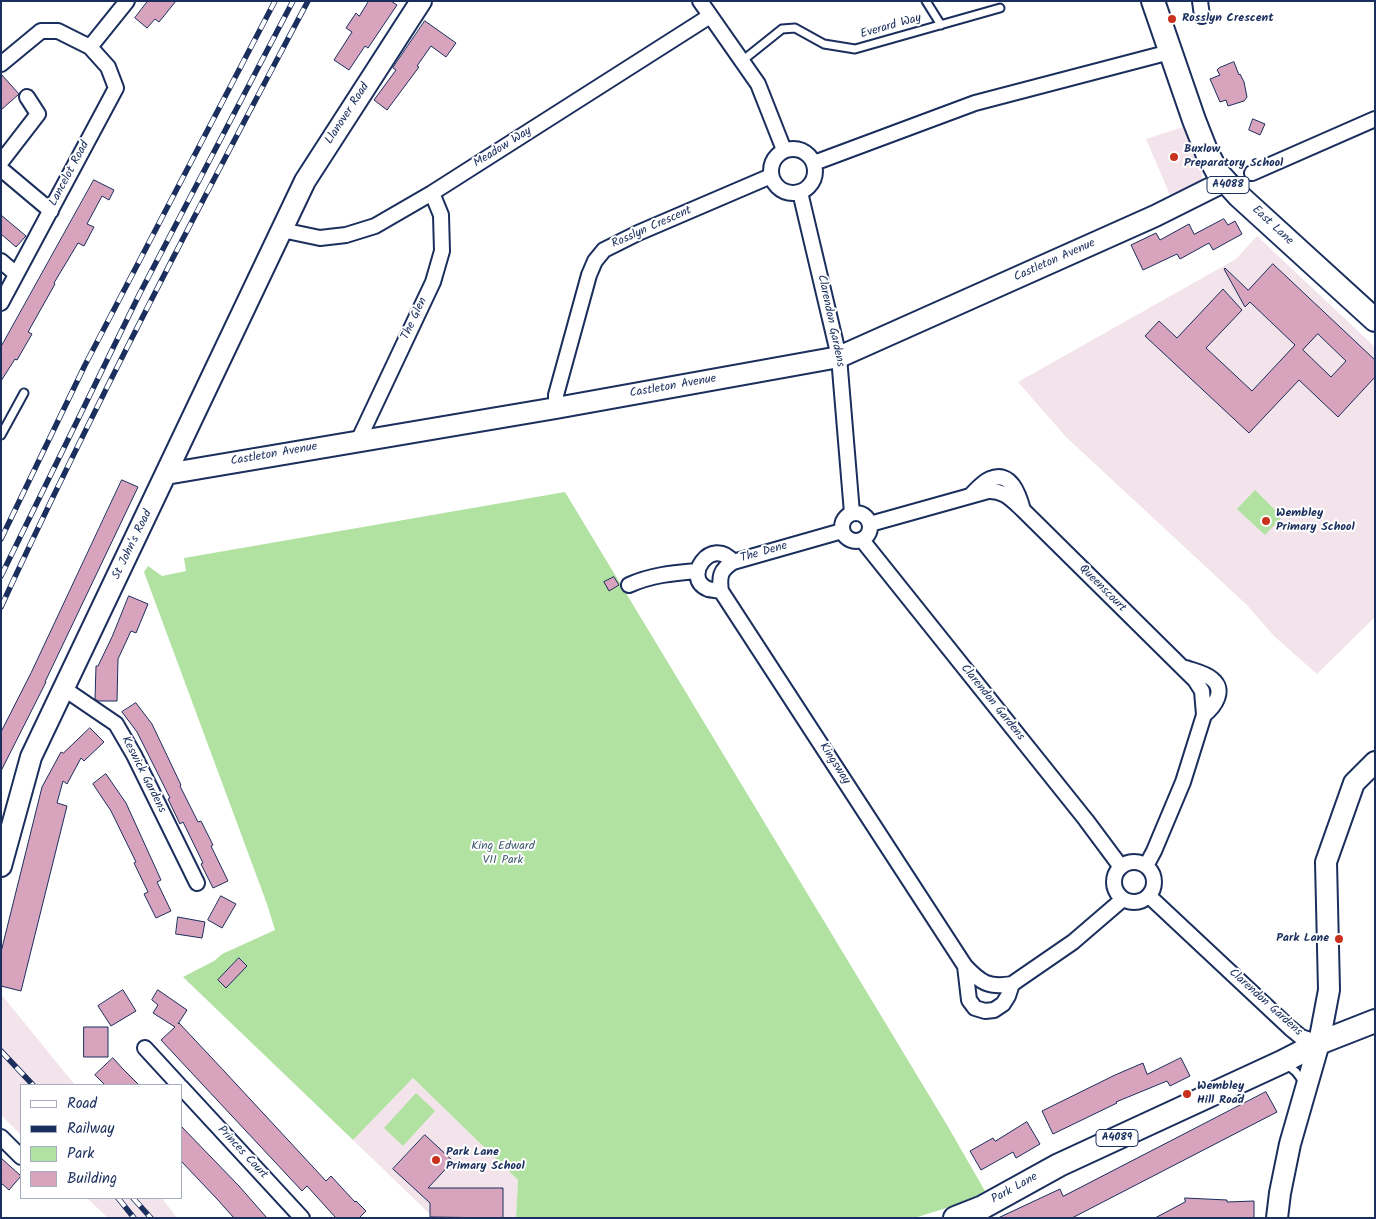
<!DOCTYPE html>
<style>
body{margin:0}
#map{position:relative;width:1376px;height:1219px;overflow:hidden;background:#fff;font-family:Kalam,sans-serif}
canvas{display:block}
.frame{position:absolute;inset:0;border:2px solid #1b2f5e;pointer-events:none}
.legend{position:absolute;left:20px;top:1084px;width:162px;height:115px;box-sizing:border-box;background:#fff;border:1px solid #a4acbf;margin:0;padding:6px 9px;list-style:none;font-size:15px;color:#1b2f5e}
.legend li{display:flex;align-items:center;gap:10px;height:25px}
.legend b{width:25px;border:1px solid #a4acbf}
</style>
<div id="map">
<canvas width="1376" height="1219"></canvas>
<div class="frame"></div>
<ul class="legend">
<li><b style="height:6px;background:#fff"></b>Road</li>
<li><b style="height:6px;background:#1b2f5e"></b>Railway</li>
<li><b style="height:14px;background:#b1e2a2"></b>Park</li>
<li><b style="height:14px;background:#d7a3bd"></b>Building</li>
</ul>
</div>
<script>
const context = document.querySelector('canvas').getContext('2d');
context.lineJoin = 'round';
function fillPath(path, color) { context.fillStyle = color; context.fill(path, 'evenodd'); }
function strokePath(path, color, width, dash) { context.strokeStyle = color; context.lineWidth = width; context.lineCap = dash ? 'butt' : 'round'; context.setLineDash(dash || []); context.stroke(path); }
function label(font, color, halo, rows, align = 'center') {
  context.font = font + ' Kalam,sans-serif'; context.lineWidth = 4; context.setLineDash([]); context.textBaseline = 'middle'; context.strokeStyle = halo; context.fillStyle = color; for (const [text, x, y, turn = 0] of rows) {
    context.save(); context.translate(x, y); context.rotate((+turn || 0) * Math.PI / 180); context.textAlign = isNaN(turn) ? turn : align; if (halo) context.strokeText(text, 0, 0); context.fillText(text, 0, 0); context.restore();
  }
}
const built = new Path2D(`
 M1183 127 1202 174V181L1170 195 1146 139Z
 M1257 236 1375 347V617L1317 674 1274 636 1247 605 1066 437 1018 382 1236 259Z
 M1 994 75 1085H21V1135L1 1115Z
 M413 1078 518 1180 516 1218H434L353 1140Z
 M87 1198H162L177 1218H108Z`);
const green = new Path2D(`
 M1255 490 1282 517 1265 535 1237 509Z
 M565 492 947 1125 985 1191 966 1202 914 1218H516L518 1180 413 1078 353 1140 183 977 214 961 222 954 275 930 267 904 144 572 148 566 162 576 186 571 184 558Z
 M416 1093 435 1111 403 1146 384 1128Z`);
const building = new Path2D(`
 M148 1H176L159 22 155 19 147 28 135 18Z
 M369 1H391L397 5 368 48 365 46 349 70 334 60 352 32 346 28 356 13 359 16Z
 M425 21 456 43 446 57 431 46 417 66 419 67 387 110 374 100 396 70 393 68Z
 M1234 62 1239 75 1240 74 1244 82 1247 97 1244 101 1228 106 1226 100 1220 102 1210 79 1220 75 1217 70 1219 68Z
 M1 74 19 94 1 110Z
 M1253 119 1265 124 1260 135 1249 130Z
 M94 180 114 190 109 200 102 196 87 224 94 227 84 246 78 243 54 283 55 284 28 332 32 334 17 360 15 359 1 381V347Z
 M1 215 26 236 16 247 1 234Z
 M1224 219 1228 225 1235 221 1242 234 1213 250 1209 243 1180 259 1177 254 1143 270 1131 245 1156 233 1160 240 1189 224 1194 234Z
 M1273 264 1375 360V377L1338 417 1299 380 1249 433 1145 336 1159 321 1177 338 1223 289 1242 310 1206 348 1252 391 1295 345 1250 302 1245 307 1224 269 1225 268 1248 290ZM1318 334 1346 361 1331 377 1303 350Z
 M122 480 138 487 45 682H46L1 771V732L31 673Z
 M614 577 619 585 609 591 604 582Z
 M129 596 148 604 136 633 131 631 118 659 117 701H98L95 699 96 666H98L112 637Z
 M136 703 152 724 181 785 180 786 198 822 201 821 213 845 211 846 228 881 213 888 201 864 203 863 183 822 180 824 168 799 170 798 137 732 122 712Z
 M90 728 104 742 84 761 81 758 67 784 63 781 57 803 67 806 21 991 1 986V952L42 787 61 752 63 753Z
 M106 774 126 803 161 880 157 882 171 911 156 918 144 894 148 892 134 863 136 862 111 811 93 784Z
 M221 896 236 904 222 928 208 920Z
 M178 917 205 922 202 938 176 934Z
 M239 958 247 966 226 988 218 980Z
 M123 990 136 1011 111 1026 98 1006Z
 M158 990 187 1010 178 1024 179 1023 225 1072 326 1181 331 1176 355 1202 356 1201 366 1211 359 1218H336L307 1186 302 1191 161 1040 175 1027 153 1013 158 1005 152 1000Z
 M84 1027H108V1057H84Z
 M113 1058 123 1069 139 1085H105L95 1075Z
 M1181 1058 1190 1076 1170 1086 1167 1081 1116 1102 1117 1103 1053 1134 1042 1111 1115 1075 1143 1063 1147 1074Z
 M1266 1092 1277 1112 1072 1218H998L1060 1189 1063 1196Z
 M1027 1122 1040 1144 1016 1158 1013 1152 981 1170 970 1151 993 1138 995 1141Z
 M181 1126 239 1186 267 1218H234L217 1199 181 1161Z
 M425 1135 453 1161 428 1188H503V1218L430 1217V1203L393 1169Z
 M1 1158 21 1176 9 1190 1 1183Z
 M1185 1198 1227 1200V1202L1254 1201V1218H1155L1185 1202Z`);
const lane = new Path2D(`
 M926 1 941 25
 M742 61 782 29 795 28 824 44 855 49 1000 8
 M1 435 24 393
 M1286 1064 1296 1072 1304 1083`);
const street = new Path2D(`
 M700 1 758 84 784 150
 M1200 1 1202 16
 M90 47 127 1
 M1 64 41 31H58L90 47 108 67 116 88 1 303
 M771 171a22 22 0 1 1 44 0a22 22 0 1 1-44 0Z
 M1 162 38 114 27 97
 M814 163 975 103 1170 52
 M1 169 51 211
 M1252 173 1375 119
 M800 192 839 357 852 513
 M282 230 320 238 346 235 375 226 432 193 710 16
 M1 261 16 274
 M556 408V395L589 275 595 261 604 250 638 233 771 176
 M358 441 433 282 442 251 441 215 432 193
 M972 494C977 489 983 482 990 479 1011 470 1019 495 1023 510
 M842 527a14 14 0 1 1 28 0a14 14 0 1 1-28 0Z
 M870 524 988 491C1004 490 1012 500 1023 510L1195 680 1202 691 1204 715 1183 782 1154 851 1146 866
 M842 531 733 562C720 570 719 577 721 591L965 966 969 1000 975 1008 985 1011 994 1010 1003 1004 1008 996 1012 984 1073 942 1123 899
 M862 540 1086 820 1121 867
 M629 585C651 575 673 573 697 571
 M721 591C717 590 712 590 708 589 681 578 712 535 733 562
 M1186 668C1194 671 1205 673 1212 679 1226 690 1215 706 1204 715
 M63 688 116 724 134 755 197 883
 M1114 882a20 20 0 1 1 40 0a20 20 0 1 1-40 0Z
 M1149 896 1290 1028 1301 1037 1319 1043
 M965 966C981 983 989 988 1012 984
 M145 1048 179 1085
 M181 1087 302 1218
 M1 1137 21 1157`);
const secondary = new Path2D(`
 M166 474 556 408 839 357 1155 216 1225 181
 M1 866 31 757 305 181 421 1
 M1277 1218 1280 1193 1290 1144 1319 1043 1329 990 1326 862 1354 783 1375 762`);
const primary = new Path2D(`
 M1153 1 1194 120 1207 153 1218 173 1239 196 1375 320
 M955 1218 983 1207 1059 1165 1282 1062 1319 1043 1375 1021`);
const rail = new Path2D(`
 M1 539 85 365 275 1
 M1 576 140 293 293 1
 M1 607C96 401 202 201 308 1
 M1 1051 33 1085
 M118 1198 134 1218
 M133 1198 151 1218`);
const markers = [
 [1172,19,5,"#c8321e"],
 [1174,157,5,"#c8321e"],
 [1266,521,5,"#c8321e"],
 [1339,939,5,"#c8321e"],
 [1187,1094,5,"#c8321e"],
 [436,1160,5,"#c8321e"]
];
const shields = [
 [1228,185,42],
 [1117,1138,42]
];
const shieldNames = [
 ["A4088",1228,185],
 ["A4089",1117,1138]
];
const poiNames = [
 ["Rosslyn Crescent",1182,19],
 ["Buxlow",1184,150],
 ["Preparatory School",1184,164],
 ["Wembley",1276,514],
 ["Primary School",1276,528],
 ["Park Lane",1329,939,"right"],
 ["Wembley",1197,1087],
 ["Hill Road",1197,1101],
 ["Park Lane",446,1153],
 ["Primary School",446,1167]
];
const streetNames = [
 ["Everard Way",891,27,-16],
 ["Llanover Road",348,114,-57],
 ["Meadow Way",503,148,-32],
 ["Lancelot Road",70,174,-62],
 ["East Lane",1272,226,43],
 ["Rosslyn Crescent",652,228,-24],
 ["Castleton Avenue",1055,261,-24],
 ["The Glen",415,319,-65],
 ["Clarendon Gardens",830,321,78],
 ["Castleton Avenue",673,387,-10],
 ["Castleton Avenue",274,455,-10],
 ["St John's Road",133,545,-64],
 ["The Dene",764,553,-16],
 ["Queenscourt",1102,589,45],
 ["Clarendon Gardens",992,703,51],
 ["Kingsway",834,764,57],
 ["Keswick Gardens",143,775,63],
 ["Clarendon Gardens",1265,1003,42],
 ["Princes Court",242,1153,47],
 ["Park Lane",1015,1189,-29]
];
const parkNames = [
 ["King Edward",503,847],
 ["VII Park",503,861]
];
fillPath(built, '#f3e3eb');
fillPath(green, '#b1e2a2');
fillPath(building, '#d7a3bd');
strokePath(building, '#1b2f5e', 1);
strokePath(lane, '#1b2f5e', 11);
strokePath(street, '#1b2f5e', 18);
strokePath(secondary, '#1b2f5e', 24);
strokePath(primary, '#1b2f5e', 26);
strokePath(lane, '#fff', 7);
strokePath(street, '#fff', 14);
strokePath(secondary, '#fff', 20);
strokePath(primary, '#fff', 22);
strokePath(rail, '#1b2f5e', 5.5);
strokePath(rail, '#fff', 4, [11]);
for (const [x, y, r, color] of markers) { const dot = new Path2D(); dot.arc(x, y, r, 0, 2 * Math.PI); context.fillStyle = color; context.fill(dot); strokePath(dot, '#fff', 2); }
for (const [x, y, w] of shields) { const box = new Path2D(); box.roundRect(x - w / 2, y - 8.5, w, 17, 4); context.fillStyle = '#fff'; context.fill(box); strokePath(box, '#1b2f5e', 1); }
label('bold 11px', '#1b2f5e', null, shieldNames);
label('bold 12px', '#1b2f5e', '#fff', poiNames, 'left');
label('12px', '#1b2f5e', '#fff', streetNames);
label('12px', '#405c6f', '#fff', parkNames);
</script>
